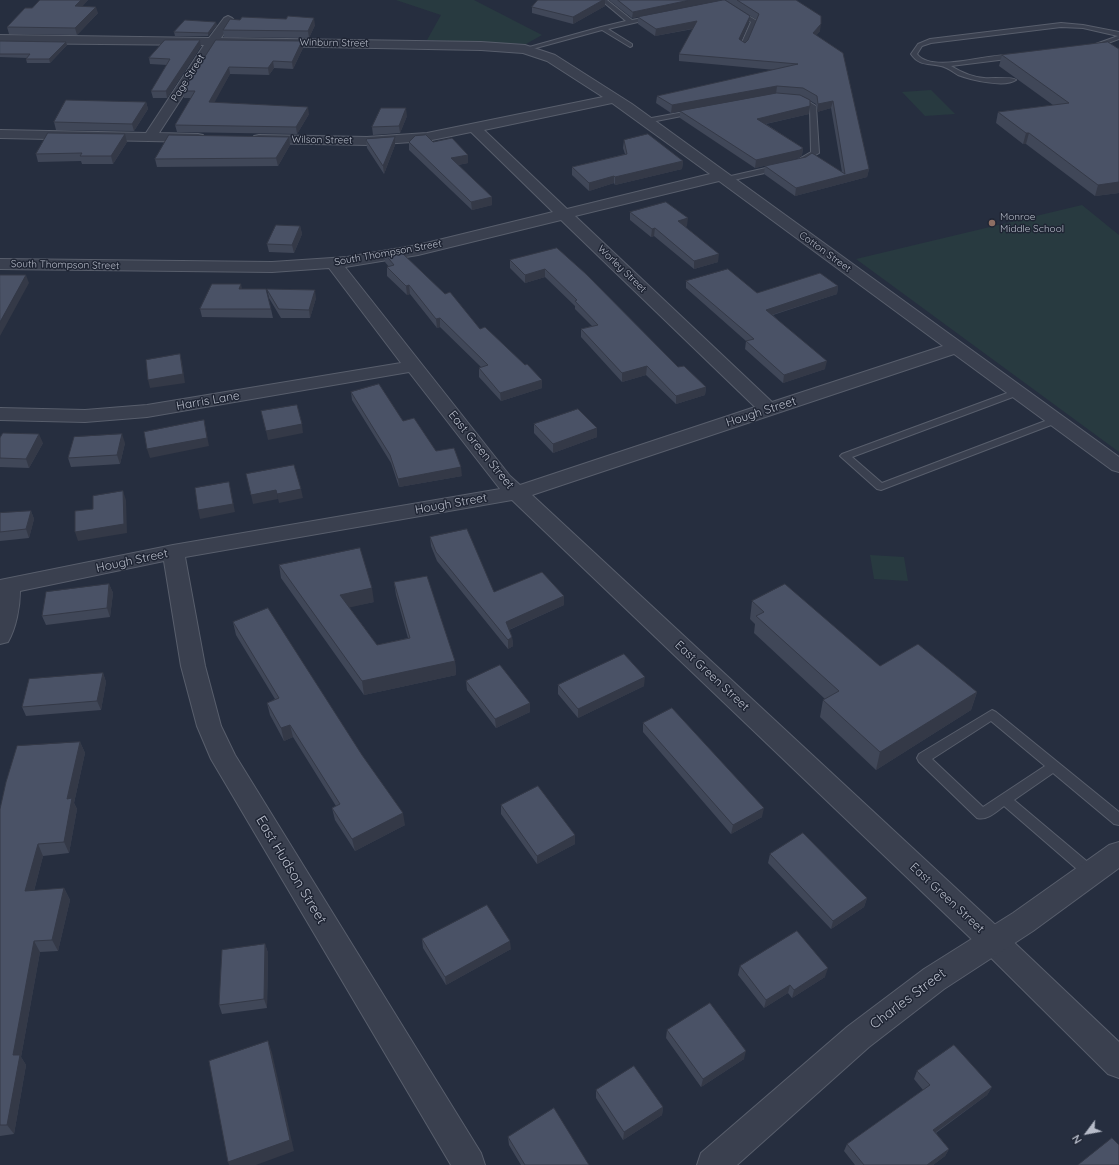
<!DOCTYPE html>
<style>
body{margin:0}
#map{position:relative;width:1119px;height:1165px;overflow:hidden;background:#262e3f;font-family:Quicksand,sans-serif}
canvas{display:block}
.north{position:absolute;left:1067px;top:1113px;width:40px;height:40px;-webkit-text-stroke:3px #1f2534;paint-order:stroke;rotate:238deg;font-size:11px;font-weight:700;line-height:16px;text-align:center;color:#b7bcc9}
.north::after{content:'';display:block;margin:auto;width:14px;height:18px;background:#b7bcc9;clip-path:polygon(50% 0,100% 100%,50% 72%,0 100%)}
</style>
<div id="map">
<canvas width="1119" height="1165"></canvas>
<div class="north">N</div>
</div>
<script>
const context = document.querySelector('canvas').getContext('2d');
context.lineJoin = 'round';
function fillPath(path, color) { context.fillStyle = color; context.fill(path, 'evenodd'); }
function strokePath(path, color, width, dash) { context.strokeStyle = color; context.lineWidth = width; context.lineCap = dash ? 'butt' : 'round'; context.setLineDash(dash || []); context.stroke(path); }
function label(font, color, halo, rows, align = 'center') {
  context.font = font + ' Quicksand,sans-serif'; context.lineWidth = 3; context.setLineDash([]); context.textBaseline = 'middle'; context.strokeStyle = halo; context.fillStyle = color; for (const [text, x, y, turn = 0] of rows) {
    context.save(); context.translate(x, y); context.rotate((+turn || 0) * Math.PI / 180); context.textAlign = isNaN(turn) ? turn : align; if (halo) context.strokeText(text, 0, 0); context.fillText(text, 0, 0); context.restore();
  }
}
const green = new Path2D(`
 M396 0H474L542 35 526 44 427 40 441 15Z
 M931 90 955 114 925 116 902 92Z
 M1082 205 1119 235V452L856 259Z
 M870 555 904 557 908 581 874 579Z`);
const service = new Path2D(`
 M601 0H607L632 20 652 16 655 18 608 29 632 44V46L630 47 602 30 525 51 522 49 601 27 626 21Z
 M737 9 757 21 746 47 743 49 740 47 751 22 735 12 734 11Z
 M1061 23 1083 25 1119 32V39L1095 48 1092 46 1093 45 1118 36 1083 28 1061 27 931 43 922 46 917 54C933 75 994 51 1017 55V57L1015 58 951 66C961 72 972 77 984 78 992 79 1011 76 1016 80 1005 88 971 80 958 75 953 72 947 67 941 66 928 63 919 66 911 54L918 44 930 39Z
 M795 98H803L816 106 819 153 802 163 798 161 799 159 811 152 810 107 800 101 795 100Z
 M695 110 698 112 697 113 646 123 643 121 646 119Z
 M779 165H782V169L725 182 721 180 722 178Z
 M1018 389 1023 392 1021 394 852 457 882 483 1053 418H1059L1061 420 1059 422 881 490 877 489 840 456 842 454Z
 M992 710 996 712 1119 812V825L1114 824 1053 773 1014 800 1096 869 1098 873 1096 877 1091 879 1086 877 1004 806C996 812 987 821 977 818L919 762 917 758 919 754ZM991 721 1045 766 983 807 932 759Z`);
const minor = new Path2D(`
 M228 16 232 18 234 20 221 38 481 42 525 45 555 55 632 104 1119 457V472L1112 470 954 354 532 495 1002 931 1119 1042V1078L1108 1074 982 949 512 500 185 557 205 666 221 726 235 755 481 1153 485 1165H451L211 759 197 726 181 666 164 561 20 591C20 607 16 628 8 642L0 644V580L173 545 500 489 409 372 147 417 85 422 0 420V408L85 410 147 405 401 363 329 268 272 272 0 269V259L272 262 347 257 418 245 553 212 471 132 427 141 367 145 259 143 254 142 252 139 254 136 259 135 367 137 427 133 603 97 547 61 523 53 481 50 216 45 159 133 198 134 203 135 205 138 203 141 198 142 0 138V130L146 133 204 45 0 43V35L209 38 224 18ZM612 103 710 174 567 209 484 130ZM719 181 943 346 772 402 575 216ZM561 220 755 407 520 485 510 476 345 267 418 255Z`);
const tertiary = new Path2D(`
 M1119 842V868L1033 931 944 989 869 1047 737 1165H697L701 1153 847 1027 924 969 1013 913 1109 845Z`);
const wall = new Path2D(`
 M88 0 82 6 98 13 77 35 9 34 7 27 32 8Z
 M538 0H605V6L573 24 532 13V7Z
 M609 0H722L632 18Z
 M725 0H796L820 31 816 35 869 169 867 177 795 196 764 174 765 166 842 172 831 108 817 112 816 104 802 96H801L810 106 809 114 766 124 803 148 802 155 798 158 755 168 680 118V111L671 113 656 103 657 96 775 70 679 61V54L693 29 655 36 638 24V17L750 16 749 23 741 41 745 43 748 40 757 20Z
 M217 25 208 36H175L174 32Z
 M315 25 309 38 224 37 223 30Z
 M200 40 201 46 167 98H153L151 91 167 65 150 64 149 58Z
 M216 40 303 48 293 69 274 68 269 75 230 74 214 102 309 114 297 134 177 132 175 125 191 98H184L183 91Z
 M0 41 67 45 50 63H27L26 59 27 58 0 57Z
 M1108 42 1119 193 1095 196 1026 144H1023L996 123 998 112 1053 105 999 66 1002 55Z
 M146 102 148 109 134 131 56 130 54 122Z
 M407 116 400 133 373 135 372 127Z
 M395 137V145L384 174 367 148 366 140Z
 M624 140 683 161 682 169 615 185 614 183 589 191 572 175V167L625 154 623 148Z
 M127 142 113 164H82L81 161 38 162 36 154Z
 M409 142H433L468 155V163L458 165 492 197V205L472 210 409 150Z
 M290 145 278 166 157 167 155 159Z
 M630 212 687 226 685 227 718 262 694 269 654 236 651 237 630 220Z
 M300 226 302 234 294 253 269 252 267 244Z
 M557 248 678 367 706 387 705 395 676 404 646 375 622 382 581 337V329L592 326 575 309V306L545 277 525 283 510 268V260Z
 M385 254 525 365 542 380V388L501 401 479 377V368L481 367 440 327 437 328 410 294 407 295 387 276V267H389L385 262Z
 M686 281 757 293 838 286 837 294 773 315 825 369 783 383 745 349 746 341 686 288Z
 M242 289 271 309 273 318 202 317 200 309Z
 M267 289 316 298 310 318H281L269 298Z
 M351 392 403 421 462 476 399 487 391 463 352 400Z
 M534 424 597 437 553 453 534 433Z
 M0 438 43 443 29 468 0 467Z
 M125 443 120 464 71 467 68 458Z
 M31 511 34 519 29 538 0 541V513Z
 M430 537 494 592 564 596V605L509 630 512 637 513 646 508 649 437 561 431 546Z
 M279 565 374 602 349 607 377 645 408 638 396 595 394 582 455 661 456 675 364 695 281 578Z
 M109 584 113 593 110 617 46 625 42 616Z
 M752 601 880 666 977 692 971 710 876 770 820 717 823 700 825 699 754 633 755 624 750 619Z
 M233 622 405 825 355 851 335 820 332 808 336 806 293 737 284 741 270 715 267 703 275 699 236 635Z
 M103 673 106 682 101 710 26 716 22 707Z
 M466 681 530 703V712L496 728 467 690Z
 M558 685 644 686 578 718 558 694Z
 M643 723 762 817 731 834 643 732Z
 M80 742 85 753 74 803 77 809 69 853 43 856 34 891 64 888 70 900 58 951 40 952 21 1057 26 1065 14 1134 0 1136V809Z
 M501 805 575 835V844L537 864 501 814Z
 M770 854 867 898 864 907 831 929 768 863Z
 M422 939 511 949 446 985 423 948Z
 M265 944 268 953 267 1008 222 1014 219 1005Z
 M740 966 825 977 792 998 788 993 764 1008 738 975Z
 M667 1030 744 1059 701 1087 666 1038Z
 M917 1071 992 1087 987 1095 936 1133 949 1149 945 1156 933 1165H855L844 1151 847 1144 923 1090 914 1079Z
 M596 1090 663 1107 662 1115 623 1140 596 1098Z
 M508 1137 589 1165H521L509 1145Z`);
const shadedWall = new Path2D(`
 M81 0H88L77 13 75 6Z
 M603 0H605V6L573 24V17Z
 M690 0H722L632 18 633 12Z
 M96 7 98 13 77 35 75 28Z
 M750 16 749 23 739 46V39Z
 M314 18 315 25 309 38 308 31Z
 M697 21 696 28 655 36 656 29Z
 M216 22 217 25 208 36V33Z
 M821 24 820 31 812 41 813 33Z
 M200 40 201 46 167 98 166 91Z
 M302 41 303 48 293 69 292 62Z
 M66 42 67 45 50 63 49 59Z
 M273 61 274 68 269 75 268 68Z
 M229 67 230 74 211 109 209 102Z
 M777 86 776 94 671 113 672 105Z
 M833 101 831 108 817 112 818 104Z
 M146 102 148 109 134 131 132 124Z
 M810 106 809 114 756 126 757 119Z
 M308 107 309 114 297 134 296 127Z
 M406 108 407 116 400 133 399 126Z
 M1026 133H1029L1026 144H1023Z
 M125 134 127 142 113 164 111 156Z
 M289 137 290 145 278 166 276 158Z
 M395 137V145L384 174 383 166Z
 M803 148 802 155 798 158 755 168 756 160Z
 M468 155V163L452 166 451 158Z
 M683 161 682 169 615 185V177Z
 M869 169 867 177 795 196 796 188Z
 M614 176V183L589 191V183Z
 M1119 182V193L1095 196 1098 185Z
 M492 197V205L472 210 471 202Z
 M688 218 687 226 677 229 678 221Z
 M300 226 302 234 294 253 292 245Z
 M655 228 654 236 651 237 652 229Z
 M719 254 718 262 694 269V261Z
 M545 269V277L525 283V275Z
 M26 275 29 283 0 336V322Z
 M241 284 243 293 239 289Z
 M409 285 410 294 407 295 406 286Z
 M838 286 837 294 765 317 766 310Z
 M315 290 316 298 310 318 309 310Z
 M440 318V327L437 328 436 319Z
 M180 354 182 363 185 383 150 388 148 380Z
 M827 361 825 369 783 383 784 375Z
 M647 366 646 375 622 382V373Z
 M542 380V388L501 401 500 393Z
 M706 387 705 395 676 404V396Z
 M204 420 209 446 150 458 147 449Z
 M302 424 303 433 268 440 266 431Z
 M597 428V437L553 453V444Z
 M39 434 43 443 29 468 26 459Z
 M122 434 125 443 120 464 117 455Z
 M461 467 462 476 399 487 398 479Z
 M229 482 235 512 200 519 198 510Z
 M301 489 303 498 279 503 277 494Z
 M276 490 278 499 253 504 251 495Z
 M123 491 126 500 127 533 78 541 75 532Z
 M31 511 34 519 29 538 26 529Z
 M109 584 113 593 110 617 107 608Z
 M372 588 374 602 343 609 340 595Z
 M564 596V605L506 631V622Z
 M512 637 513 646 508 649V640Z
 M455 661 456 675 364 695 362 681Z
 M103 673 106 682 101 710 97 701Z
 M645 677 644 686 578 718V709Z
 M977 692 971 710 876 770 880 752Z
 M530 703V712L496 728 495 719Z
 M290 725 293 737 284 741 281 728Z
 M80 742 85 753 74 803 77 809 69 853 64 842 67 799Z
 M764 808 762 817 731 834 733 825Z
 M403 813 405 825 355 851 352 839Z
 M575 835V844L537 864V856Z
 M38 844 43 856 31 902 25 891Z
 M64 888 70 900 58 951 52 940Z
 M867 898 864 907 831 929 833 921Z
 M34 941 40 952 21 1057 26 1065 14 1134 7 1125 13 1055Z
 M510 941 511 949 446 985 445 977Z
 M265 944 268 953 267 1008 264 999Z
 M828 968 825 977 792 998 794 990Z
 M790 985 788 993 764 1008 766 1000Z
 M268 1041 272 1053 294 1151 256 1165H229L228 1162Z
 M746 1051 744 1059 701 1087 703 1079Z
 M992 1087 987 1095 929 1137 933 1130Z
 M663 1107 662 1115 623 1140 624 1132Z
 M949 1149 945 1156 933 1165H927Z`);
const building = new Path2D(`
 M40 0H81L75 6 96 7 75 28 7 27 25 8H32Z
 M538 0H603L573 17 532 7Z
 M618 0H690L633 12Z
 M723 0H725L750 16 739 39 745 43 748 40 759 14 737 0H796L821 16V24L813 33 843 53 869 169 796 188 765 166 806 157 812 153 845 174 833 101 818 104 817 96 803 88 777 86 672 105 657 96 798 64 679 54 697 21 656 29 638 17Z
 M288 16 314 18 308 31 223 30 230 19 240 20 242 17 286 19Z
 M185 20 216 22 208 33 174 32Z
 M165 40H200L166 91H151L170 59 149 58Z
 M216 40 302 41 292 62 273 61 268 68 229 67 209 102 308 107 296 127 175 125 195 91H183Z
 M0 41 66 42 49 59H26L30 54H0Z
 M1108 42 1119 49V182L1098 185 1029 133H1026L998 112 1069 103 1002 55Z
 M777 93 800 95 810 100V106L757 119 803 148 800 150 756 160 680 111Z
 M66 100 146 102 132 124 54 122Z
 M381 108H406L399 126 372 127Z
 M48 133 125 134 111 156H80L82 153 36 154Z
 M648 134 683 161 615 177 614 176 589 183 572 167 627 154 624 140Z
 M169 135 289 137 276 158 155 159Z
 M426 135 433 142 452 138 468 155 451 158 492 197 471 202 409 142 415 136Z
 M395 137 383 166 366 140 367 139Z
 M666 202 688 218 678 221 719 254 694 261 655 228 652 229 630 212Z
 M276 225 300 226 292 245 267 244Z
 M557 248 586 274 678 367 684 366 706 387 676 396 647 366 622 373 581 329 598 325 575 301 577 300 545 269 525 275 510 260Z
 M400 251 445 294 450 292 480 329 485 327 525 365 527 364 542 380 500 393 479 368 488 365 440 318 436 319 409 285 406 286 387 267 394 265 385 254Z
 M728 269 757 293 820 273 838 286 766 310 827 361 784 375 746 341 754 339 686 281Z
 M0 275H26L0 322Z
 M212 284H241L239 289H266L271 309H200Z
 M267 289 315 290 309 310 279 309Z
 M180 354 183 374 148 380 146 360Z
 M379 384 403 421 414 418 436 451 454 448 461 467 398 479 390 455 351 392Z
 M297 405 302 424 266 431 261 411Z
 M578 409 597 428 553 444 534 424Z
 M204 420 207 438 147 449 144 432Z
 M3 433 39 434 26 459 0 458V438Z
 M122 434 117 455 68 458 74 437Z
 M294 465 301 489 277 494 276 490 251 495 246 474Z
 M229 482 233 504 198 510 195 488Z
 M123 491 124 524 75 532V511L93 509V496Z
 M31 511 26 529 0 532V513Z
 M467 529 494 592 542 572 564 596 506 622 512 637 508 640 436 552 430 537Z
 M360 548 372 588 340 595 377 645 410 638 394 582 427 576 455 661 362 681 279 565Z
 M109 584 107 608 42 616 46 592Z
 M785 584 880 666 918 644 977 692 880 752 823 700 839 691 756 616 764 612 752 601Z
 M268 608 362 755 403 813 352 839 332 808 340 804 290 725 281 728 267 703 279 698 233 622Z
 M624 654 645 677 578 709 558 685Z
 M500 665 530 703 495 719 466 681Z
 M103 673 97 701 22 707 29 679Z
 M672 708 764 808 733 825 643 723Z
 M80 742 67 799 72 798 64 842 38 844 25 891 64 888 52 940 34 941 13 1055H20L7 1125H0V809L6 782 17 746Z
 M538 786 575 835 537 856 501 805Z
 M803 833 867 898 833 921 770 854Z
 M487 905 510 941 445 977 422 939Z
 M797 931 828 968 794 990 790 985 766 1000 740 966Z
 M265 944 264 999 219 1005 222 950Z
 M710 1003 746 1051 703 1079 667 1030Z
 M268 1041 290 1140 228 1162 209 1061Z
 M954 1045 992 1087 933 1130 949 1149 927 1165H864L847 1144 930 1085 917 1071Z
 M634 1066 663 1107 624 1132 596 1090Z
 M554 1108 589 1165H525L508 1137Z
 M1112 1138 1119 1145V1165H1078Z`);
const markers = [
 [992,223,4,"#8d6e63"]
];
const farStreetnames = [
 ["Winburn Street",334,43,1],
 ["Page Street",188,78,-58],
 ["Wilson Street",322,140,1],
 ["Cotton Street",825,252,36],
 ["South Thompson Street",388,253,-10],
 ["South Thompson Street",65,265,1],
 ["Worley Street",622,269,44]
];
const farPoinames = [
 ["Monroe",1000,217],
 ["Middle School",1000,229]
];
const streetNames = [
 ["Harris Lane",208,401,-10],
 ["Hough Street",761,412,-18],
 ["East Green Street",481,450,51],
 ["Hough Street",451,504,-10],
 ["Hough Street",132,561,-12],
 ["East Green Street",712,676,43],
 ["East Green Street",947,898,43]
];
const nearStreetnames = [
 ["East Hudson Street",291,870,59],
 ["Charles Street",908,999,-37]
];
fillPath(green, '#283a40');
strokePath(service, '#585e6c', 2);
strokePath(minor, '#585e6c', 2);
strokePath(tertiary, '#585e6c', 2);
fillPath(service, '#3a404f');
fillPath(minor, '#3a404f');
fillPath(tertiary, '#3a404f');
fillPath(wall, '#404758');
fillPath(shadedWall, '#343947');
fillPath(building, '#4a5266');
strokePath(building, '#343947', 1);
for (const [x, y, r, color] of markers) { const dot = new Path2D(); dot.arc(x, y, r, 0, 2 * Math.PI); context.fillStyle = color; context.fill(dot); strokePath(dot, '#1f2534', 1.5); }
label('10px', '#b7bcc9', '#1f2534', farStreetnames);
label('10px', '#b7bcc9', '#1f2534', farPoinames, 'left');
label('12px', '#b7bcc9', '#1f2534', streetNames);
label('14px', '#b7bcc9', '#1f2534', nearStreetnames);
</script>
